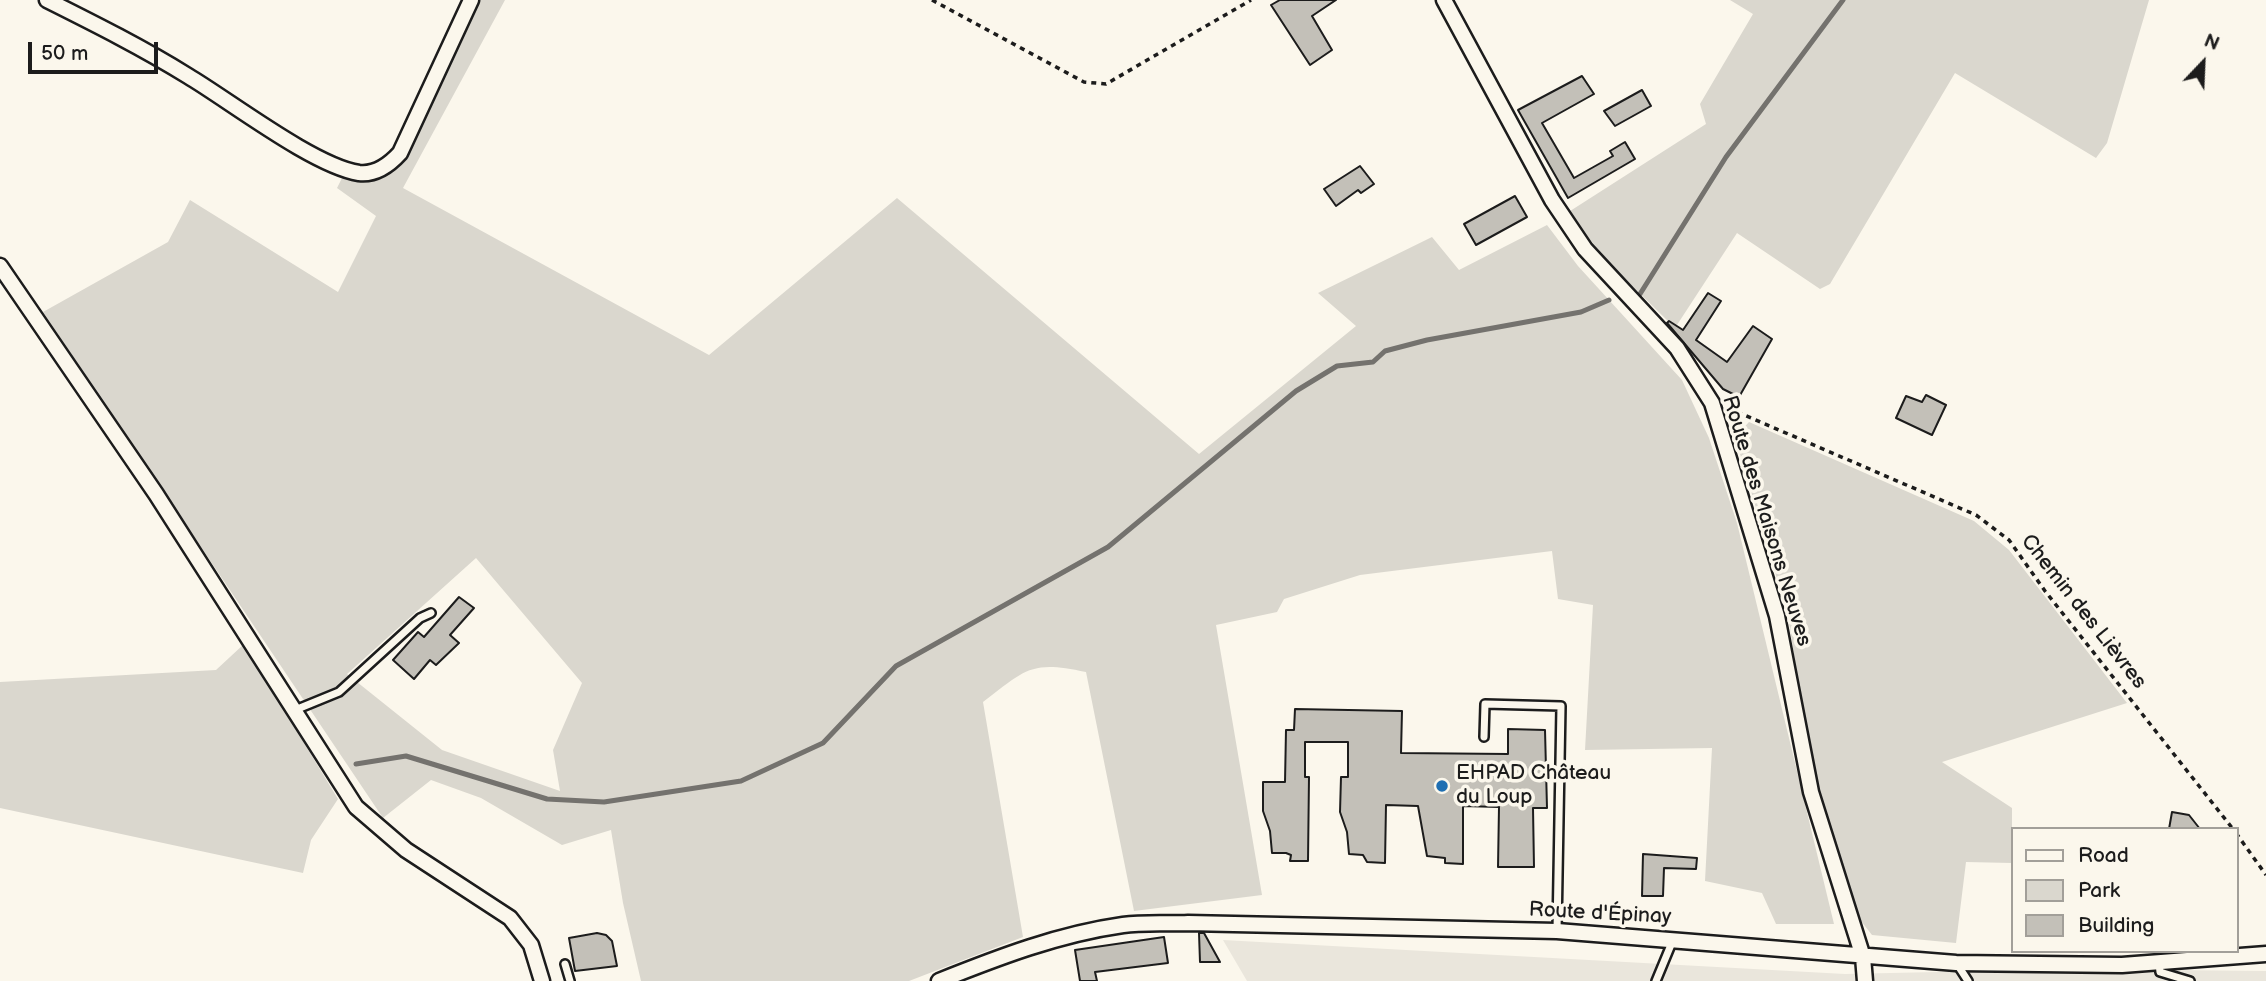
<!DOCTYPE html>
<meta charset="utf-8">
<style>
body{margin:0}
#map{position:relative;width:2266px;height:981px;overflow:hidden;background:#fbf7ec;font-family:"Balsamiq Sans",sans-serif}
canvas{display:block}
.legend{position:absolute;left:2011px;top:827px;width:228px;height:126px;box-sizing:border-box;background:#fbf7ec;border:2px solid #a29f99;margin:0;padding:9px 12px;list-style:none;font-size:21px;color:#1c1c1c}
.legend li{display:flex;align-items:center;gap:14px;height:35px}
.legend b{width:35px;border:2px solid #a29f99}
.north{position:absolute;left:2168px;top:28px;width:70px;height:70px;-webkit-text-stroke:5px #fbf7ec;paint-order:stroke;rotate:23deg;font-size:19px;font-weight:700;line-height:28px;text-align:center;color:#1c1c1c}
.north::after{content:'';display:block;margin:auto;width:24px;height:32px;background:#1c1c1c;clip-path:polygon(50% 0,100% 100%,50% 72%,0 100%)}
.scale{position:absolute;left:28px;top:42px;width:130px;height:32px;box-sizing:border-box;border:4px solid #1c1c1c;border-top:0;padding-left:9px;font-size:21px;line-height:24px;white-space:nowrap;color:#1c1c1c;-webkit-text-stroke:5px #fbf7ec;paint-order:stroke}
</style>
<div id="map">
<canvas width="2266" height="981"></canvas>
<ul class="legend">
<li><b style="height:9px;background:#fbf7ec"></b>Road</li>
<li><b style="height:19px;background:#dad7ce"></b>Park</li>
<li><b style="height:19px;background:#c3c0b8"></b>Building</li>
</ul>
<div class="north">N</div>
<div class="scale">50 m</div>
</div>
<script>
const context = document.querySelector('canvas').getContext('2d');
context.lineJoin = 'round';
function fillPath(path, color) { context.fillStyle = color; context.fill(path, 'evenodd'); }
function strokePath(path, color, width, dash) { context.strokeStyle = color; context.lineWidth = width; context.lineCap = dash ? 'butt' : 'round'; context.setLineDash(dash || []); context.stroke(path); }
function label(font, color, halo, rows, align = 'center') {
  context.font = font + ' "Balsamiq Sans",sans-serif'; context.lineWidth = 7; context.setLineDash([]); context.textBaseline = 'middle'; context.strokeStyle = halo; context.fillStyle = color; for (const [text, x, y, turn = 0] of rows) {
    context.save(); context.translate(x, y); context.rotate((+turn || 0) * Math.PI / 180); context.textAlign = isNaN(turn) ? turn : align; if (halo) context.strokeText(text, 0, 0); context.fillText(text, 0, 0); context.restore();
  }
}
const built = new Path2D(`
 M1223 940 1845 974 2074 969 2266 971V981H1247Z`);
const green = new Path2D(`
 M477 0H505L403 188 709 355 897 198 1199 454 1356 326 1318 293 1432 237 1459 270 1547 225 1578 266 1682 380 1709 438 1737 523 1834 924H1776L1762 893 1705 881 1712 748 1585 750 1593 605 1558 599 1552 551 1360 575 1284 599 1277 612 1216 625 1262 895 1134 911 1086 672C1031 660 1026 669 983 702L1023 937 909 981H641L623 903 611 830 562 845 481 798 431 780 383 818 43 312 168 242 190 200 338 292 376 216 337 188 344 174C365 178 378 179 396 165ZM476 558 582 683 553 750 560 791 442 750 347 674Z
 M1730 0H2149L2107 143 2096 158 1955 73 1830 284 1820 289 1737 233 1675 328 1617 271 1567 213 1706 124 1700 104 1753 14Z
 M1749 422 1974 521 2009 550 2127 703 1942 762 2012 808V863L1966 862 1956 943 1872 935 1854 912 1815 790 1788 616 1735 437Z
 M244 644 338 799 311 840 303 873 0 808V682L216 670Z`);
const stream = new Path2D(`
 M1640 294 1726 157 1843 0
 M356 764 406 756 547 799 604 802 741 781 823 743 896 666 1108 547 1296 391 1337 366 1373 362 1385 351 1427 340 1581 312 1609 300`);
const building = new Path2D(`
 M1280 0H1336L1312 16 1332 50 1310 65 1271 5Z
 M1582 76 1594 94 1542 123 1574 178 1613 156 1610 151 1625 142 1635 159 1568 198 1518 110Z
 M1642 90 1651 106 1615 126 1604 111Z
 M1360 166 1374 184 1361 193 1358 190 1336 206 1324 189Z
 M1515 196 1527 217 1476 245 1464 224Z
 M1708 293 1721 301 1696 340 1727 362 1753 326 1772 339 1739 397 1723 389 1667 323 1669 321 1683 330Z
 M1926 395 1946 405 1932 435 1896 418 1906 396 1922 402Z
 M459 597 474 608 450 635 459 643 436 665 430 660 414 679 393 660 418 632 424 637Z
 M1295 709 1402 711 1401 753 1508 754V729L1545 730 1547 808H1533L1534 867H1498L1499 807 1463 806V864L1445 863V858L1427 856 1418 806 1386 805 1385 863 1367 862 1363 855 1349 854 1347 832 1340 812 1341 777H1348V742H1305V777H1309L1308 861H1290L1291 855 1286 853H1272L1270 831 1263 811V782H1285L1286 730H1294Z
 M2172 812 2189 815 2200 829H2169Z
 M1643 854 1697 858 1696 869 1664 868 1663 896H1642Z
 M597 933 606 935 612 941 617 966 575 971 569 938Z
 M1199 933H1204L1220 962H1200Z
 M1164 937 1168 963 1095 972 1097 981H1080L1075 950Z`);
const path = new Path2D(`
 M932 0 1084 82 1106 84 1251 0
 M1728 408 1976 515 2009 540 2045 591 2233 829
 M2236 833 2266 875`);
const lane = new Path2D(`
 M295 710 339 692 420 618 431 613
 M1484 737 1485 704 1561 706 1557 931
 M2159 963 2160 972 2190 981
 M565 964 570 981
 M1957 964 1968 981
 M1656 981 1673 940`);
const street = new Path2D(`
 M47 0C95 24 143 48 188 76 230 101 314 166 359 173 376 175 390 164 400 153L471 0
 M1444 0 1552 200 1585 249 1677 348 1712 403 1777 616 1811 792 1863 957 1865 981
 M0 266 156 494 356 807 406 850 510 918 531 945 542 981
 M939 981C999 957 1059 934 1123 925 1144 922 1167 924 1188 923L1557 931 1956 963 2122 965 2266 954`);
const markers = [
 [1442,786,7,"#1f6fb2"]
];
const streetNames = [
 ["Route des Maisons Neuves",1766,521,73],
 ["Chemin des Lièvres",2083,612,52],
 ["Route d'Épinay",1600,914,3]
];
const poiNames = [
 ["EHPAD Château",1456,774],
 ["du Loup",1456,798]
];
fillPath(built, '#eae6dc');
fillPath(green, '#dad7ce');
strokePath(stream, '#74726e', 5);
fillPath(building, '#c3c0b8');
strokePath(building, '#1c1c1c', 2);
strokePath(lane, '#1c1c1c', 12);
strokePath(street, '#1c1c1c', 19);
strokePath(path, '#1c1c1c', 3.5, [5, 5]);
strokePath(lane, '#fbf7ec', 7);
strokePath(street, '#fbf7ec', 14);
for (const [x, y, r, color] of markers) { const dot = new Path2D(); dot.arc(x, y, r, 0, 2 * Math.PI); context.fillStyle = color; context.fill(dot); strokePath(dot, '#fbf7ec', 2.5); }
label('21px', '#1c1c1c', '#fbf7ec', streetNames);
label('21px', '#1c1c1c', '#fbf7ec', poiNames, 'left');
</script>
